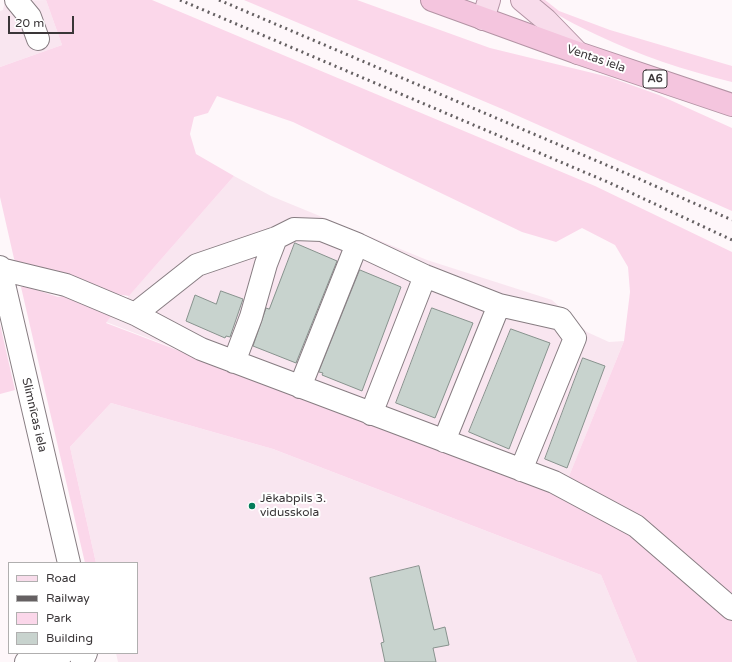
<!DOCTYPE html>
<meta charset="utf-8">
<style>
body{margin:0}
#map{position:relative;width:732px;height:662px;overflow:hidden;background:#fef7fa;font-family:"Varela Round",sans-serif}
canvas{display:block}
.legend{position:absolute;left:8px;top:562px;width:130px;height:92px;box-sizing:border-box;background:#fff;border:1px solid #b0afaf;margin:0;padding:5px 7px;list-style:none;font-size:12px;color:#3a3638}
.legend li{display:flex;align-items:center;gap:8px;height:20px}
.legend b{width:20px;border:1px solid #b0afaf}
.scale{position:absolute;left:8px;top:16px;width:66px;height:18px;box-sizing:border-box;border:2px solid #3a3638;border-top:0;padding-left:5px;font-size:12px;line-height:14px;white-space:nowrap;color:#3a3638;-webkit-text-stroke:3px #fff;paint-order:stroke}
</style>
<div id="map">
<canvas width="732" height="662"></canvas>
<ul class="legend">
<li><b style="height:5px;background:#f8dceb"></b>Road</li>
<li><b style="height:5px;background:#656062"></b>Railway</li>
<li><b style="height:11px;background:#fbd7ea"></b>Park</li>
<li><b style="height:11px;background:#c8d3ce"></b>Building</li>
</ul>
<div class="scale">20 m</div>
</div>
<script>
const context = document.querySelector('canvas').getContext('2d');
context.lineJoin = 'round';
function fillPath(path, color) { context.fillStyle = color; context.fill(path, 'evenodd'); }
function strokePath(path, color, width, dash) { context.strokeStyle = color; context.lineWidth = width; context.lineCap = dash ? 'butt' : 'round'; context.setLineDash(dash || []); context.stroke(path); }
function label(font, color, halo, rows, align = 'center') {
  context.font = font + ' "Varela Round",sans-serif'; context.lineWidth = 4; context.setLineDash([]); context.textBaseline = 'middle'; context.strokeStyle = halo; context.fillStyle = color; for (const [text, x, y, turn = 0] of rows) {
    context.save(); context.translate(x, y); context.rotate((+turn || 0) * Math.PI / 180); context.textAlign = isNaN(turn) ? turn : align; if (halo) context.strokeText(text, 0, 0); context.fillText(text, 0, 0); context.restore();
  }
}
const built = new Path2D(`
 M46 0 62 45 0 67V11L3 10 5 1Z
 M234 176 271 196 427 260 552 300 587 332 609 342 624 341 561 496 106 322Z
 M111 403 273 449 601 575 637 662H118L116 653H137V563H96L70 447Z`);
const green = new Path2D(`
 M46 0H152L595 186 732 252V602L567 481 624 341 630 292 628 267 615 245 582 228 556 242 522 232 293 122 217 96 208 113 194 117 190 134 196 154 234 176 129 296 109 293 15 263 0 197V67L62 45Z
 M244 0H357L490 48 609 77 659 95 732 128V211L507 111Z
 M539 0H545L559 11 610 30 732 66V82C684 70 641 56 597 35 576 25 556 16 539 0Z
 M25 286 58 297 64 296 112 315 106 323 561 496 639 535 726 611 732 620V662H637L601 575 273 449 111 403 70 447 96 563H85L21 287Z
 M0 324 15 390 0 394Z`);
const building = new Path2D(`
 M295 243 337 261 296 363 253 346 266 308 269 309Z
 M360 270 401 287 362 391 322 375 323 373 319 372Z
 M221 291 243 299 230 337 226 336 225 338 186 321 195 295 216 304Z
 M432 308 473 323 435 418 396 403Z
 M511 329 550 343 509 449 469 432Z
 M583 358 605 366 567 468 545 459Z
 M419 566 434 630 445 627 449 645 433 648 436 662H385L381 643 384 642 370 578Z`);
const minor = new Path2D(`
 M16 0 30 17 38 39
 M0 267 69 563
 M0 269 66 285 135 314 201 349 554 482 636 526 732 609
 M135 314 197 265 276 238 294 229 322 230 357 244 425 276 499 305 561 319 575 338 521 470
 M234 362 251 317 266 264 276 238
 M300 387 357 244
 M371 414 425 276
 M444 441 499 305
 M26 662 63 653
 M82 662 86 653`);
const major = new Path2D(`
 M522 0 546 20 578 53
 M483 19 489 0`);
const highway = new Path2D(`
 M432 0 578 53 732 105`);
const rail = new Path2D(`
 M180 0 610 183 732 240
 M219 0 637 178 732 220`);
const markers = [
 [252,506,4,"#047c5a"]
];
const shields = [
 [655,79,24]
];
const shieldNames = [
 ["A6",655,79]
];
const streetNames = [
 ["Ventas iela",596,59,19],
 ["Slimnīcas iela",34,415,77]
];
const poiNames = [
 ["Jēkabpils 3.",260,499],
 ["vidusskola",260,513]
];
fillPath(built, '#f9e6f0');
fillPath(green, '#fbd7ea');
fillPath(building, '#c8d3ce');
strokePath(building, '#88938e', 1);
strokePath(minor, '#877d82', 24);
strokePath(major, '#b393a4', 24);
strokePath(highway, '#b393a4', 24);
strokePath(minor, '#fff', 22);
strokePath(major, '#f8dceb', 22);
strokePath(highway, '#f4c5de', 22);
strokePath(rail, '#656062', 3, [2, 4]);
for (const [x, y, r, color] of markers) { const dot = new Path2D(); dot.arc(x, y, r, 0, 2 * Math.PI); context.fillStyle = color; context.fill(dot); strokePath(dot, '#fff', 1.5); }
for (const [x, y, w] of shields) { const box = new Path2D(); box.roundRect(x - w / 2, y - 9, w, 18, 3); context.fillStyle = '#fff'; context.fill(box); strokePath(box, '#3a3638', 1); }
label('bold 11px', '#3a3638', null, shieldNames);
label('12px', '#3a3638', '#fff', streetNames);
label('12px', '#3a3638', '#fff', poiNames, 'left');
</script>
